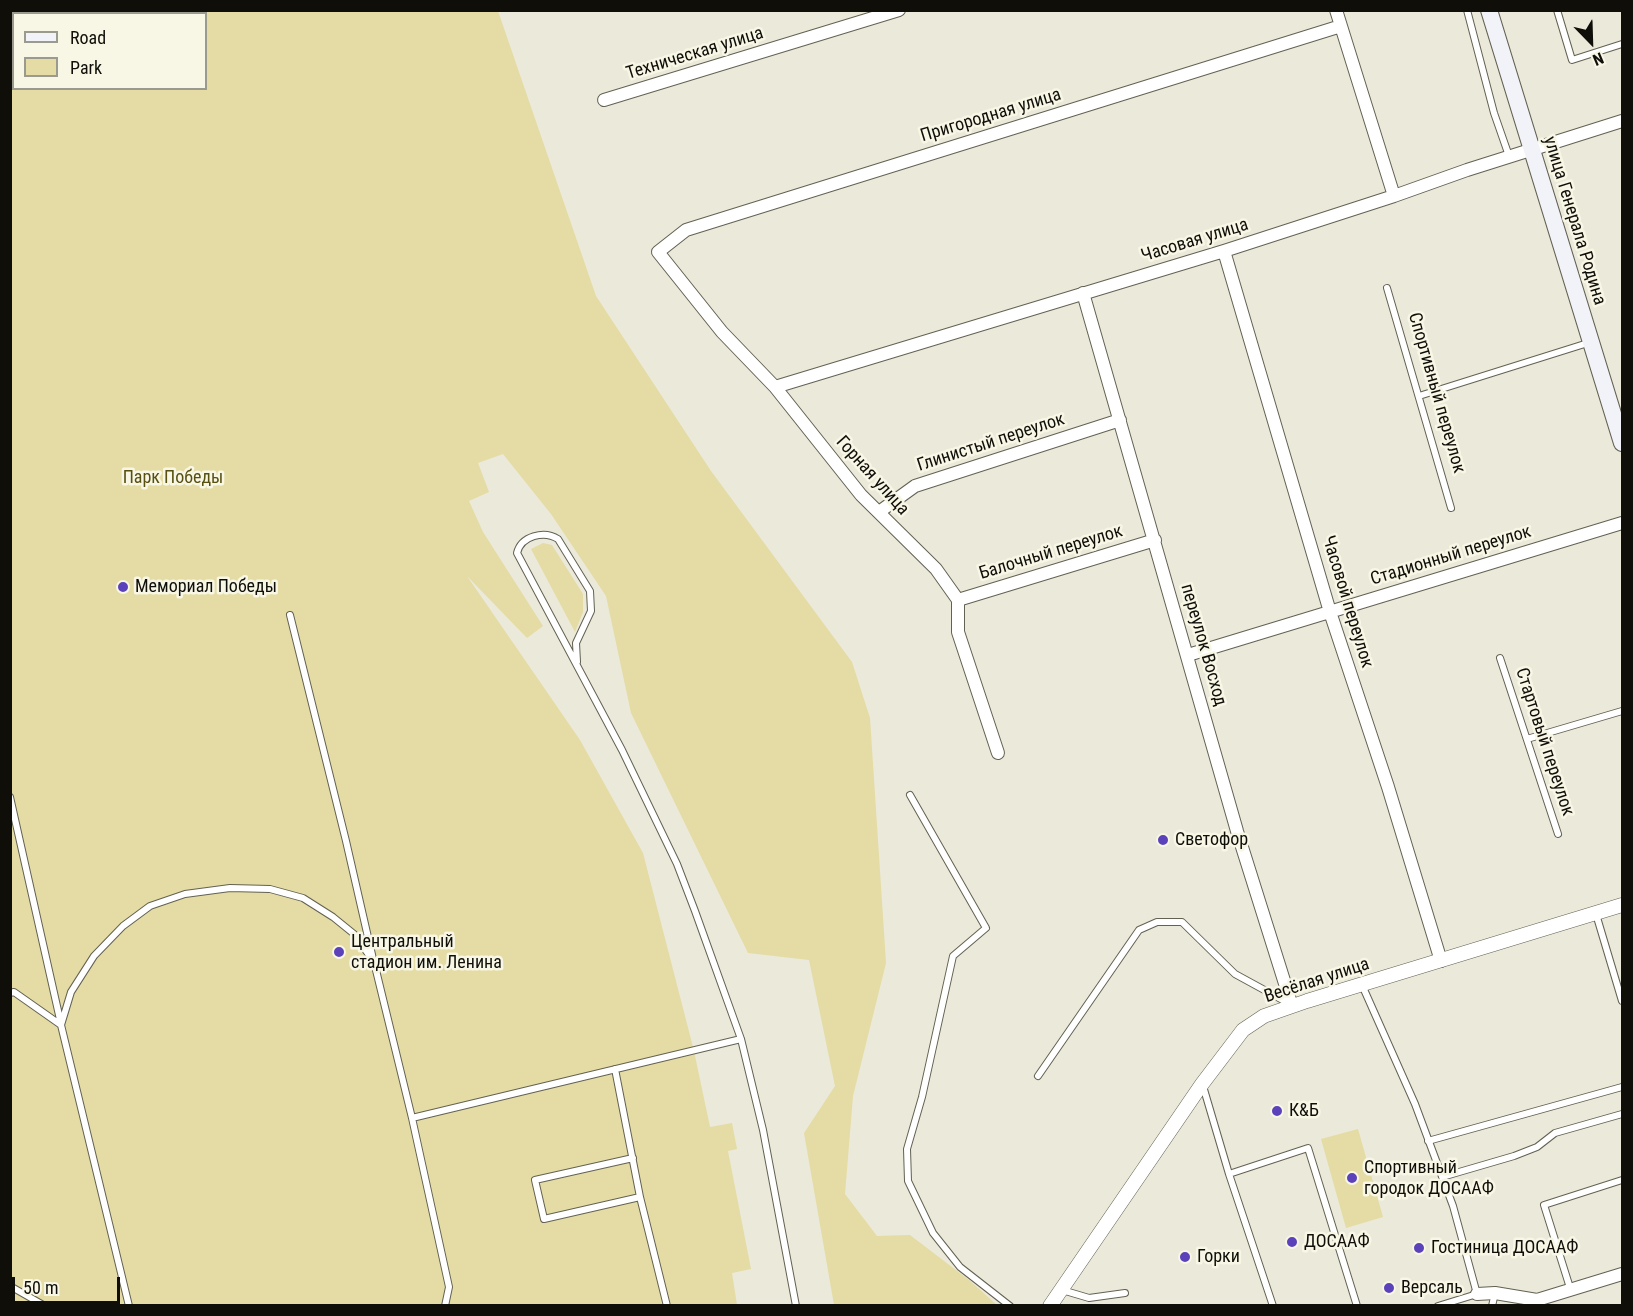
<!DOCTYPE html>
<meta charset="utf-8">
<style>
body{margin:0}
#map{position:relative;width:1633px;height:1316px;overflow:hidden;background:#ebe9d9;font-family:"Roboto Condensed",sans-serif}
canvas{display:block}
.frame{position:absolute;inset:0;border:12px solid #0f0e09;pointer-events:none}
.legend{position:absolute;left:12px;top:12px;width:195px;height:78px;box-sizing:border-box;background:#f8f7e6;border:2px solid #9b9a8e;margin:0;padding:8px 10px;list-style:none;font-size:18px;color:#0f0e09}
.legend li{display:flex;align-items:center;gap:12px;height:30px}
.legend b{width:30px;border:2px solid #9b9a8e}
.north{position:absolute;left:1561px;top:12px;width:60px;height:60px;-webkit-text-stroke:4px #f8f7e6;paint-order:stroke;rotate:157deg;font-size:16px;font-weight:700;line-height:24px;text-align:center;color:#0f0e09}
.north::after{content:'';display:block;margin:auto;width:21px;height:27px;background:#0f0e09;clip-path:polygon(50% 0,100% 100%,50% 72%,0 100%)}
.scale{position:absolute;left:12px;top:1277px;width:108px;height:27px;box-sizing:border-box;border:3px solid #0f0e09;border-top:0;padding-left:8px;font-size:18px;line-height:21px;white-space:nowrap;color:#0f0e09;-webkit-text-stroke:4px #f8f7e6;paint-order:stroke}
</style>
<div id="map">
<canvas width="1633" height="1316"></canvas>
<div class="frame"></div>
<ul class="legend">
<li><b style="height:8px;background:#f2f2f9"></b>Road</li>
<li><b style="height:16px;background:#e4dca4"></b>Park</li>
</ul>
<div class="north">N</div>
<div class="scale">50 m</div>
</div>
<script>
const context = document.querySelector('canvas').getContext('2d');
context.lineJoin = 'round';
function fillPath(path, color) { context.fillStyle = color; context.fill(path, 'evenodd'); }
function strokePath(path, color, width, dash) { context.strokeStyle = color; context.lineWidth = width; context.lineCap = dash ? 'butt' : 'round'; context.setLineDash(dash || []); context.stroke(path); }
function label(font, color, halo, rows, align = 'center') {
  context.font = font + ' "Roboto Condensed",sans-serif'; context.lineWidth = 5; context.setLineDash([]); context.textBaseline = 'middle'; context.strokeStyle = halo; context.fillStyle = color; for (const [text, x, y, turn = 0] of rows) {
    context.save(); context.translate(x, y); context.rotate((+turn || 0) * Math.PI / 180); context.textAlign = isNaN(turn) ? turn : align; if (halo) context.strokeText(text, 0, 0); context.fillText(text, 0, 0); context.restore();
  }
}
const green = new Path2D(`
 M10 11H498L596 296 711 471 852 662 870 718 886 963 853 1096 845 1194 877 1236 910 1235 969 1280 997 1305H834L804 1133 835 1086 809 960 748 953 631 713 606 596 551 514 503 454 478 463 489 492 469 501 483 532 543 626 527 638 467 576 580 740 643 853 694 1051 710 1127 732 1123 737 1149 728 1151 751 1269 732 1273 737 1305H11ZM14 14H206V88H14Z
 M543 543 552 545 583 594V612L575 632 531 549Z
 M1358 1129 1383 1217 1346 1228 1321 1139Z`);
const service = new Path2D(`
 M1467 10 1494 113 1509 156
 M1557 10 1572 60 1622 44
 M1387 288 1451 508
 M1419 396 1591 342
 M290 615 346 841 373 959
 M1500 658 1558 834
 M577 662 576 643 591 611 590 591 558 539C544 530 521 536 517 553L622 750 677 864 695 911 741 1039 763 1130 796 1306
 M1527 739 1622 711
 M910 795 986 928 953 956 922 1097 907 1149 908 1181 933 1233 960 1267 1010 1306
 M10 797 61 1024
 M1596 914 1622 1001
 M1362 985 1415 1104 1453 1206 1477 1294 1438 1306
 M10 993 14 992 61 1025
 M615 1069 640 1197 544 1219 535 1180 633 1158
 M1038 1076 1139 930 1157 922H1182L1235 974 1290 1004
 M1203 1086 1229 1174 1273 1306
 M412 1118 741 1039
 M1428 1141 1622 1087
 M1229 1174 1308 1148 1357 1306
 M1442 1177 1514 1156 1537 1147 1555 1133 1622 1114
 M640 1197 667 1306
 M10 1286 45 1306
 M1062 1290 1089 1298 1125 1293
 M1571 1291 1544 1205 1622 1180
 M129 1306 61 1025 71 992 94 956 123 926 150 906 185 894 230 888 270 889 303 898 333 917 354 934 374 962 412 1118 449 1287 445 1306
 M1492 1306 1495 1293`);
const minor = new Path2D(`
 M1336 10 1394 196
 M604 100 899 10
 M1224 251 1330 612 1388 787 1441 961
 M1083 293 1237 831 1292 1006
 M775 387 1224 251 1394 196 1467 170 1622 121
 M879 512 915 486 1120 420
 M958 600 1155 540
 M1188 655 1622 523
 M998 753 958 632V600L936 569 861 495 775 387 722 332 658 252 686 230 1341 26
 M1477 1294 1495 1293 1537 1300 1622 1274`);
const tertiary = new Path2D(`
 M1050 1306 1202 1084 1243 1030 1264 1016 1307 1001 1622 905`);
const secondary = new Path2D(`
 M1489 10 1622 443`);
const markers = [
 [123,587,6,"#5c42ba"],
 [1163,840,6,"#5c42ba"],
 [339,952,6,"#5c42ba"],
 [1277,1111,6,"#5c42ba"],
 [1352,1178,6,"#5c42ba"],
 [1292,1242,6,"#5c42ba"],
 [1419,1248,6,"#5c42ba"],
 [1185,1257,6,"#5c42ba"],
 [1389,1288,6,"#5c42ba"]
];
const streetNames = [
 ["Техническая улица",695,54,-17],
 ["Пригородная улица",991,116,-17],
 ["улица Генерала Родина",1574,221,73],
 ["Часовая улица",1195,241,-17],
 ["Спортивный переулок",1436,393,74],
 ["Глинистый переулок",991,443,-18],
 ["Горная улица",872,476,48],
 ["Балочный переулок",1051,553,-17],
 ["Стадионный переулок",1451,556,-17],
 ["Часовой переулок",1347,602,73],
 ["переулок Восход",1203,645,74],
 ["Стартовый переулок",1544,742,72],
 ["Весёлая улица",1317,981,-18]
];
const parkNames = [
 ["Парк Победы",173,478]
];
const poiNames = [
 ["Мемориал Победы",135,587],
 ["Светофор",1175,840],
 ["Центральный",351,942],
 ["стадион им. Ленина",351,963],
 ["К&Б",1289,1111],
 ["Спортивный",1364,1168],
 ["городок ДОСААФ",1364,1189],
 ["ДОСААФ",1304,1242],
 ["Гостиница ДОСААФ",1431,1248],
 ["Горки",1197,1257],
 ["Версаль",1401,1288]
];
fillPath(green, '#e4dca4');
strokePath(service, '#636153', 8);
strokePath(minor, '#636153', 14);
strokePath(tertiary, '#636153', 15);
strokePath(secondary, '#636153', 18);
strokePath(service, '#fff', 6);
strokePath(minor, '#fff', 12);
strokePath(tertiary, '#fff', 14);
strokePath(secondary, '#f2f2f9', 16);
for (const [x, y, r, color] of markers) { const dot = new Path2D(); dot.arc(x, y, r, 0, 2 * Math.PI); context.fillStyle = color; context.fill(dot); strokePath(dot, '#f8f7e6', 2); }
label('18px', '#0f0e09', '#f8f7e6', streetNames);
label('18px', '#585011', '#f8f7e6', parkNames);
label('18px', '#0f0e09', '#f8f7e6', poiNames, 'left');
</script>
